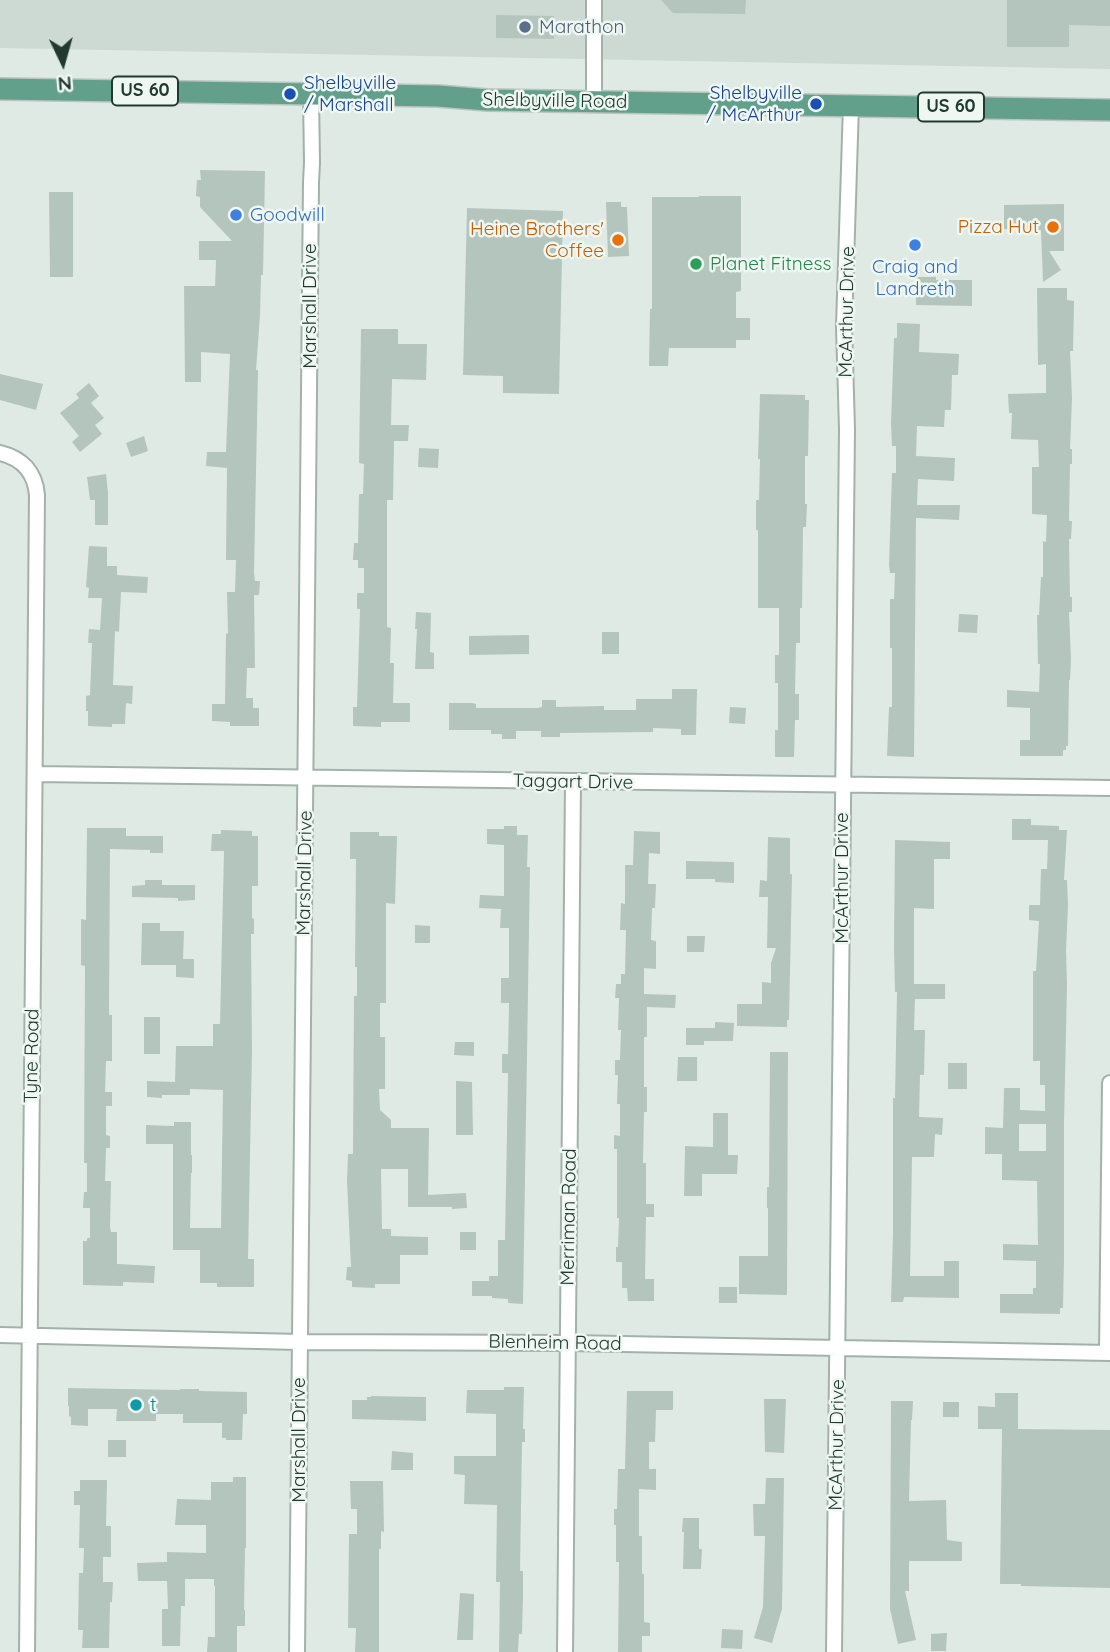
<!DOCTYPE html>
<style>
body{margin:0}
#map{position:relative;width:1110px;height:1652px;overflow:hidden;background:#dfeae4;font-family:Quicksand,sans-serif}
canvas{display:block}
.north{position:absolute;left:28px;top:28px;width:70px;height:70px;-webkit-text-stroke:5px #eff7f2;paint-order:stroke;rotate:175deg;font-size:19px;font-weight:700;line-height:28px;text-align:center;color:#203a31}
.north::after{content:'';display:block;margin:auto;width:24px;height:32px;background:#203a31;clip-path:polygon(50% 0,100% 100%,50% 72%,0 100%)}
</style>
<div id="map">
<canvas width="1110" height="1652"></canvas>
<div class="north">N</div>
</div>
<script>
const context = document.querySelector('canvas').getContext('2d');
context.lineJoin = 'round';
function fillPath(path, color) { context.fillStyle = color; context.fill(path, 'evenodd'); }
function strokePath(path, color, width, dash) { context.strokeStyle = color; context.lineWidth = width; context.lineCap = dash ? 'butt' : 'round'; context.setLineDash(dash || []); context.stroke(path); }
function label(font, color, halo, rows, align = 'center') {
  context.font = font + ' Quicksand,sans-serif'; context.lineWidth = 5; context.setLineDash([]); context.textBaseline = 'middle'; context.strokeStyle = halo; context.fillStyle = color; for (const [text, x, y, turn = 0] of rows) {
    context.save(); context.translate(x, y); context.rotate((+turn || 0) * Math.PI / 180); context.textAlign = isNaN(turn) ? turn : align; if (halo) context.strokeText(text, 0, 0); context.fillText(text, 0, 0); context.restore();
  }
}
const built = new Path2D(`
 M0 0H1110V69L0 48Z`);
const building = new Path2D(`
 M661 0H746L745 14 673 13Z
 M1007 0H1110V26L1069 25V47H1007Z
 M496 15 554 16V39L496 38Z
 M200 170 265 171 263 275H261L260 315 256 370H258L254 573 255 581H260L259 595H254L255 668H247L246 698H253V708H259V726H230V722L212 721V704H225L226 634 228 633 227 592H235L236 560H226L227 468 206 466 207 452H226L230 354 201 352V382H185L184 286H215L216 260H199V241H232L200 207V197L196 196 197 180H201Z
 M49 192H73V277H50Z
 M699 196H741V291L736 292V318H750V340H736V348H669L668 366H649L650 309H652V197H699Z
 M606 202H621V207H627L629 256 608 257Z
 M1064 204V251H1049L1061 270 1043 282 1041 230 1004 229V205Z
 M467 208 563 211 559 394 503 393V376L463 375Z
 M916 277H936V280H972V306L916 305Z
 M1037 288H1067V300L1074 301 1073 351H1070L1072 398 1070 449H1072V464H1070L1069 521H1072L1071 539H1069L1070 597H1072V612H1069L1071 659 1070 680H1069L1068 746H1066V750H1063V756H1020V740H1030V708L1007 707V690L1039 692 1040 664H1038L1037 615H1039L1041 577H1043V541L1046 542 1047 515 1032 514V467H1039L1038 440 1011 439 1012 413H1009L1008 394 1046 393V364L1038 365Z
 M897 323 920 324 919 352 959 354 958 375H952L951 410H945L944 427 917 426 916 456 955 458 954 481 918 479 917 505H960L959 520 916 518 914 757 887 756 889 707H892V648H890V599H894L895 573H890L889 565 892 473H896V446H892L891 424 894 338H897Z
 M361 329H398V344H427L426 380 392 379 391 425H409L408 441H394L393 500H387V627L391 628 390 663H394L393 703H410V722H381V727L353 726V707H357L360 609H357V593H364V568H358V560H353L354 543H358L359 494H363L364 464 359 463Z
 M0 374 43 384 36 410 0 400Z
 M89 383 99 396 91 403 104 418 95 425 102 434 80 452 72 442 79 436 60 413 79 398 76 394Z
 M760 394 805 395V400H809L808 456H805V504H807L806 527H803L802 608H800V643H796L795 694H799V720H795L794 757H775V730H778V683H775V655H779V608H758V530H756V500H759L760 459H758Z
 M144 436 148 451 131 457 126 443Z
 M419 448 439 449 438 468 418 467Z
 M106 474 108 493V525H95V500H90L87 477Z
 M89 546 107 547V566H117V575L148 577 147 593 121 592 119 632 115 631 113 685 133 686 132 704 126 703 125 724H112V727L88 726V711H86V696L90 695 92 643H88L89 629 100 630 102 598H88L89 588 86 587Z
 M416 612 431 613 430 652 434 653V669H415L417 629H415Z
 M959 614 978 615 977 633 958 632Z
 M602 632H619V654H602Z
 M529 635V654L469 655V636Z
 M672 689H697L696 735H681V729L653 728V732L560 733V737H541V731H516V739H502V734H491V730H449V703H472L476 704V708H537L542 707V700H556V707L604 706V710H636V699H672Z
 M730 707 746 708 745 724 729 723Z
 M1012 819H1031V825L1059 826V830H1067L1064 880H1067L1068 905 1066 951 1067 984 1064 1124V1258L1063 1308H1060V1314L1000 1313V1294H1033V1288H1036V1261L1003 1260V1244L1038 1245 1037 1181 1002 1180V1154H985V1127L1003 1128 1004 1088H1020V1110L1045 1111V1085H1040V1061H1033V971H1036L1039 921 1029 920V905H1040L1041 869H1047L1048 840H1012ZM1019 1124H1046V1151H1019Z
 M504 826H517V835H528L527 867H530L523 1304 508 1303V1299L492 1298V1296H472V1281H489V1276H498V1240H505L508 1077V1073H502V1054H508L509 1003H501V978H509V928H500L501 909 479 908 480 895 504 896V845L487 844V829H504Z
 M87 828H126V836H163V853H150V850L110 849 109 1015H112V1061H106L105 1092H112V1106H106V1135L110 1136V1148H106L105 1181H111L110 1226 111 1232H117V1264L155 1266 154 1283 123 1282V1286L83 1285V1241H87V1238H90V1208H83L84 1192H87V1163H84L85 966 81 965V919L86 920Z
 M221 830 252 831V836H258V886H252V918L254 919V934H251L252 1051 248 1259H254V1287H217V1283H200V1250H173V1144H146V1125L174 1126V1122H191V1155H192V1173H191L190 1228H221L223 1090 190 1089V1095H162V1098L147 1097V1081L175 1082 176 1046H213V1024H220L224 851H211L212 834H221Z
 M634 831 660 832V854L649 853 648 884H656L655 908H652L651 940 656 941V969L644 968V994L676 995 675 1008 647 1007V1037H644V1087H647V1112H644L643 1163H646V1204H654V1217H646L645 1279H654V1301H628L627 1288H622V1262H616V1247H618L619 1218H617V1149H614V1135L620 1136V1104H617L618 1075H615V1060H620L621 1030H618L619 998H615L616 984H621V974H625L626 930H620L621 903 625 904V865H633Z
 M350 832H379V836H397L395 904 386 903V1003H380V1037H385V1089H379L380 1110 391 1120V1128H429L428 1195 466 1193 467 1208 452 1209V1207H408V1169H381L382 1229H391V1236L428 1237V1255H400V1284H375V1288L352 1287V1281L346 1280 347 1267H351L347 1181 348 1154H353L354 996H357V967H355L356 859H350Z
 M768 837 790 838V874H792L789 1020H787V1027L737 1026V1004H762V982L771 983V963L776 948H767L768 897H759L760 880 767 881Z
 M895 840 950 842V859H934V909L914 908V984H945V999H915L914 1030H925L924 1075H920L919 1117 943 1118 942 1135 935 1134 934 1157H912L910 1276H944V1261H959V1298L904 1297 903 1302H891L893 1233V1098H895L897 992H895L894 946Z
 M686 861 734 862V883L715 882V879H686Z
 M145 880H162V885H195V900L178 901V898L132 897V886L145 885Z
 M142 923H160V931H184L183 959H194V978L176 977V965H141Z
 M415 925 430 926V943H415Z
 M687 936H705L704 952H687Z
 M144 1017H160V1054H144Z
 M715 1022 734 1023 733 1041H704V1045H686V1028H715Z
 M455 1042H474V1056L454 1055Z
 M770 1052H788L787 1295 739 1294V1256H768V1208H767V1187H769Z
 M678 1057H697V1081H677Z
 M948 1063H967V1089H948Z
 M456 1081 472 1082 473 1135H456Z
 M713 1113H728V1155H738L737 1174H702V1196H684L685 1146 713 1147Z
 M460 1232H476V1250H460Z
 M719 1287H737V1303H719Z
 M504 1387H524L523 1429H525V1442H522L520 1571H523V1597L522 1634H519L518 1652H499L500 1582H496L497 1505 464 1504 465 1475 454 1474V1456H496V1414L466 1413 467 1390H504Z
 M68 1388 180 1390V1389H199V1391L247 1392V1414H243L242 1440H226V1438H222V1423H183V1414H156V1421H116L117 1409H88V1426L71 1425V1417L69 1416V1406H68Z
 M627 1391H673V1410H656L655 1442H649V1469H656V1490L639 1489V1536H642V1574H644V1622L650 1623V1636H642V1652H618L619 1562H616V1525H614V1509H617L618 1469H625Z
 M995 1393H1018V1429L1110 1430V1588L1021 1586V1584H1000L1002 1429H978V1406L995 1407Z
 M371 1396 426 1397V1421L352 1419V1400H367V1397H371Z
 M764 1399H786L784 1453 765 1452Z
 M891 1401H913L912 1420H911L909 1501 946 1500 947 1540 962 1542V1561H909V1591H905L916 1640 898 1644 890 1609Z
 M943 1402H959V1417H943Z
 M108 1440H126V1457H108Z
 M392 1451 413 1453V1470H391Z
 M233 1477H246V1548H245L244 1610H245V1626H237V1652H207L208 1637H215V1586H214V1579H185V1606H181L180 1646H162V1609H168L167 1581H138L137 1563 167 1562V1552L206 1553V1525H175L177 1499 211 1500V1482H233Z
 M766 1478H784L782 1609 772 1643 754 1638 763 1607 765 1536H754L753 1504H765Z
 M80 1480H107L106 1526H111V1557H103V1582H113L112 1602H110L109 1648H82L83 1630H78L79 1573H83L84 1548H79L80 1505H74V1491H80Z
 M350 1481H383L384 1532 381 1531V1549H379V1652H355L356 1628H348L349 1534H357V1509H351Z
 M683 1518H699V1549H702L701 1569H683L684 1532H682Z
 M460 1593 474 1594 473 1640H457Z
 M722 1629 743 1630 742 1649 721 1648Z
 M947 1633 946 1651H931V1634Z`);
const minor = new Path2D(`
 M594 102V0
 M0 453C22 458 35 472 37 495L27 1652
 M35 774 1110 788
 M0 1335 300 1342 568 1343 1110 1353
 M1107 1352 1110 1083
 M297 1652 311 182 312 163 311 94
 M565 1652 573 782
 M834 1652 847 429 844 326 851 105`);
const primary = new Path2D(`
 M0 89 438 96 487 100 1110 110`);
const markers = [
 [525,27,7,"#5c6f8a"],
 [290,94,7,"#1a4fb4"],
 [816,104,7,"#1a4fb4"],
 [236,215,7,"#3f7fe0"],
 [1053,227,7,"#e8710a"],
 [618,240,7,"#e8710a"],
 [915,245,7,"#3f7fe0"],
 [696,264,7,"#2e9e5b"],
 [136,1405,7,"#0f9aa8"]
];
const shields = [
 [145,91,66],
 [951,107,66]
];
const shieldNames = [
 ["US 60",145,91],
 ["US 60",951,107]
];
const serviceNames = [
 ["Marathon",539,27]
];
const transitNames = [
 ["Shelbyville",304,83],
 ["/ Marshall",304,105],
 ["Shelbyville",802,93,"right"],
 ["/ McArthur",802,115,"right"]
];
const streetNames = [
 ["Shelbyville Road",555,101,1],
 ["Marshall Drive",310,306,-90],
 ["McArthur Drive",847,312,-89],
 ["Taggart Drive",573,782,1],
 ["Marshall Drive",305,873,-89],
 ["McArthur Drive",842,878,-90],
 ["Tyne Road",32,1056,-89],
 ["Merriman Road",569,1217,-89],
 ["Blenheim Road",555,1343,1],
 ["Marshall Drive",299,1440,-90],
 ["McArthur Drive",837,1445,-89]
];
const shopNames = [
 ["Goodwill",250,215],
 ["Craig and",915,267,"center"],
 ["Landreth",915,289,"center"]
];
const foodNames = [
 ["Pizza Hut",1039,227],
 ["Heine Brothers'",604,229],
 ["Coffee",604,251]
];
const leisureNames = [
 ["Planet Fitness",710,264]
];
const cultureNames = [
 ["t",150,1405]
];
fillPath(built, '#cddad3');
fillPath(building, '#b4c5bd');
strokePath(minor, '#a2b2ab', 18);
strokePath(primary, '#bcc4c1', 24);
strokePath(minor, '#fff', 14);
strokePath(primary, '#63a08c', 21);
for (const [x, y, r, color] of markers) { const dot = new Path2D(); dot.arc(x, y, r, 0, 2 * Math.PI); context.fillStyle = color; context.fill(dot); strokePath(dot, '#eff7f2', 2.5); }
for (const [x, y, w] of shields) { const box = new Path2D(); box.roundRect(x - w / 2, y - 14.5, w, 29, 5); context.fillStyle = '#eff7f2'; context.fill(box); strokePath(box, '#203a31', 2); }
label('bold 18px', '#203a31', null, shieldNames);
label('19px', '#4e5e75', '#eff7f2', serviceNames, 'left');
label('19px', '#164399', '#eff7f2', transitNames, 'left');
label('19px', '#203a31', '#eff7f2', streetNames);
label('19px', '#366cbe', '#eff7f2', shopNames, 'left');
label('19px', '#c56008', '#eff7f2', foodNames, 'right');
label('19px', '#27864d', '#eff7f2', leisureNames, 'left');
label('19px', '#0d838f', '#eff7f2', cultureNames, 'left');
</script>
